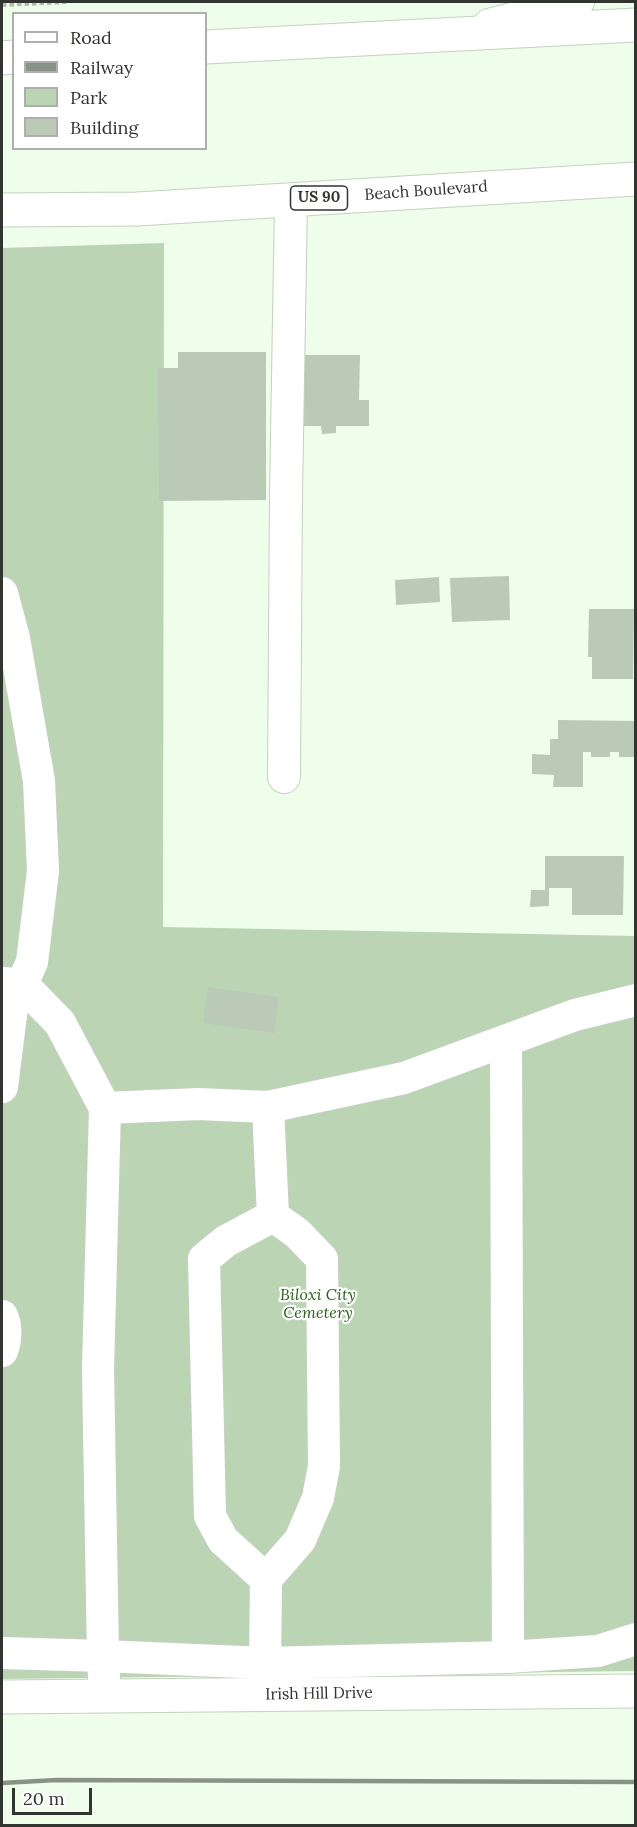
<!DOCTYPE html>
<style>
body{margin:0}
#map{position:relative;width:637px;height:1827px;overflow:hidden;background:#effeeb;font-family:Lora,serif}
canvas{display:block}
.frame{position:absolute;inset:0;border:3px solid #30362f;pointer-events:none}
.legend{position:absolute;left:12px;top:12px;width:195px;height:138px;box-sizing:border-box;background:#fff;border:2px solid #acafac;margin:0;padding:8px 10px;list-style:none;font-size:18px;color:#30362f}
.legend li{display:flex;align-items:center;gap:12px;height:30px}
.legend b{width:30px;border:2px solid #acafac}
.scale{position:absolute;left:12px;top:1788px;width:80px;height:27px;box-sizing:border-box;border:3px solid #30362f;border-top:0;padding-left:8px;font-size:18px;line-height:21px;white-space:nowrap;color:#30362f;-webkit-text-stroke:4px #fff;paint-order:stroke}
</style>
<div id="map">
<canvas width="637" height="1827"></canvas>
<div class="frame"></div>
<ul class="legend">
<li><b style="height:8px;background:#fff"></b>Road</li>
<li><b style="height:8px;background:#889285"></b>Railway</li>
<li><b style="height:16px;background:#bbd5b4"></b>Park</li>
<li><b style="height:16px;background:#bbc9b7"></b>Building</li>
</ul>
<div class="scale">20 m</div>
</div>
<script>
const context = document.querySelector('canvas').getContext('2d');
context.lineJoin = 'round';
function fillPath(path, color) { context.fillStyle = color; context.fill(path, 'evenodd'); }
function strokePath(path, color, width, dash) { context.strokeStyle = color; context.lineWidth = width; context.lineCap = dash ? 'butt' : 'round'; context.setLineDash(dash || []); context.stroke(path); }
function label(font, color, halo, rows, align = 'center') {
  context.font = font + ' Lora,serif'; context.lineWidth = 4.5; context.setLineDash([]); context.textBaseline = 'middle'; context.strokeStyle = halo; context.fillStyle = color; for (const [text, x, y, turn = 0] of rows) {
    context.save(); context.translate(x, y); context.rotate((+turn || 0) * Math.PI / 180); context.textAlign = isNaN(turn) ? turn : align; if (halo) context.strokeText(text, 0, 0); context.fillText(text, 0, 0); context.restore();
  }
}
const green = new Path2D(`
 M164 243 163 927 635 936V1671L2 1679V248Z`);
const building = new Path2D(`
 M178 352H266V500L159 501 158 368H178Z
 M302 355H360L359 400H369V426H336V433L322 434 321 426H297Z
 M509 576 510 620 452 622 450 578Z
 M439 577 440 602 396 605 395 580Z
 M589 609H634L633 679H592V657H588Z
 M558 720 636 721V757H619V752H610V757H591V752H583V787H553L554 775 532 774V754L550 755V739H558Z
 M545 856H624L623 915H572V888H549V906L530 907 531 890H545Z
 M208 987 279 997 274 1033 203 1023Z`);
const path = new Path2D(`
 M2 5 68 2`);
const minor = new Path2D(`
 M489 25 578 2
 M2 593 14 638 39 781 43 871 32 962 22 984 13 999 2 1087
 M284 777 286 496 291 200
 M2 983 22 984 60 1023 105 1108 98 1370 103 1656 2 1653
 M506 1041 508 1657 598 1651 636 1639
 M105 1108 198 1104 268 1107 404 1078 575 1015 636 1000
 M2 1316C7 1325 6 1341 2 1351
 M266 1579 300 1540 318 1498 324 1466 322 1259 297 1233 273 1216
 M265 1663 508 1657
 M104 1677 103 1656 265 1663 266 1579 223 1540 210 1516 204 1259 226 1241 273 1216 268 1107`);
const major = new Path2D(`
 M206 47 636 25
 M2 58 14 57
 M2 210 137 209 636 179
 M2 1697 636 1691`);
const rail = new Path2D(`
 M2 1783 57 1780 636 1782`);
const shields = [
 [319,198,57]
];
const shieldNames = [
 ["US 90",319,198]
];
const streetNames = [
 ["Beach Boulevard",426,191,-4],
 ["Irish Hill Drive",319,1694,-1]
];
const parkNames = [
 ["Biloxi City",318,1295],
 ["Cemetery",318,1313]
];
fillPath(green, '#bbd5b4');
fillPath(building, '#bbc9b7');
strokePath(minor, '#c3d1bf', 34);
strokePath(major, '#c3d1bf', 35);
strokePath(path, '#afbbac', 4, [4.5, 3]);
strokePath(minor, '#fff', 32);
strokePath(major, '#fff', 33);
strokePath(rail, '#889285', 4.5);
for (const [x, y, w] of shields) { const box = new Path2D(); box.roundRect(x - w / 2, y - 12, w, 24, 4.5); context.fillStyle = '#fff'; context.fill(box); strokePath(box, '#30362f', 1.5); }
label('bold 15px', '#30362f', null, shieldNames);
label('16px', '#30362f', '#fff', streetNames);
label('italic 16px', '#295f1a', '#fff', parkNames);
</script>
